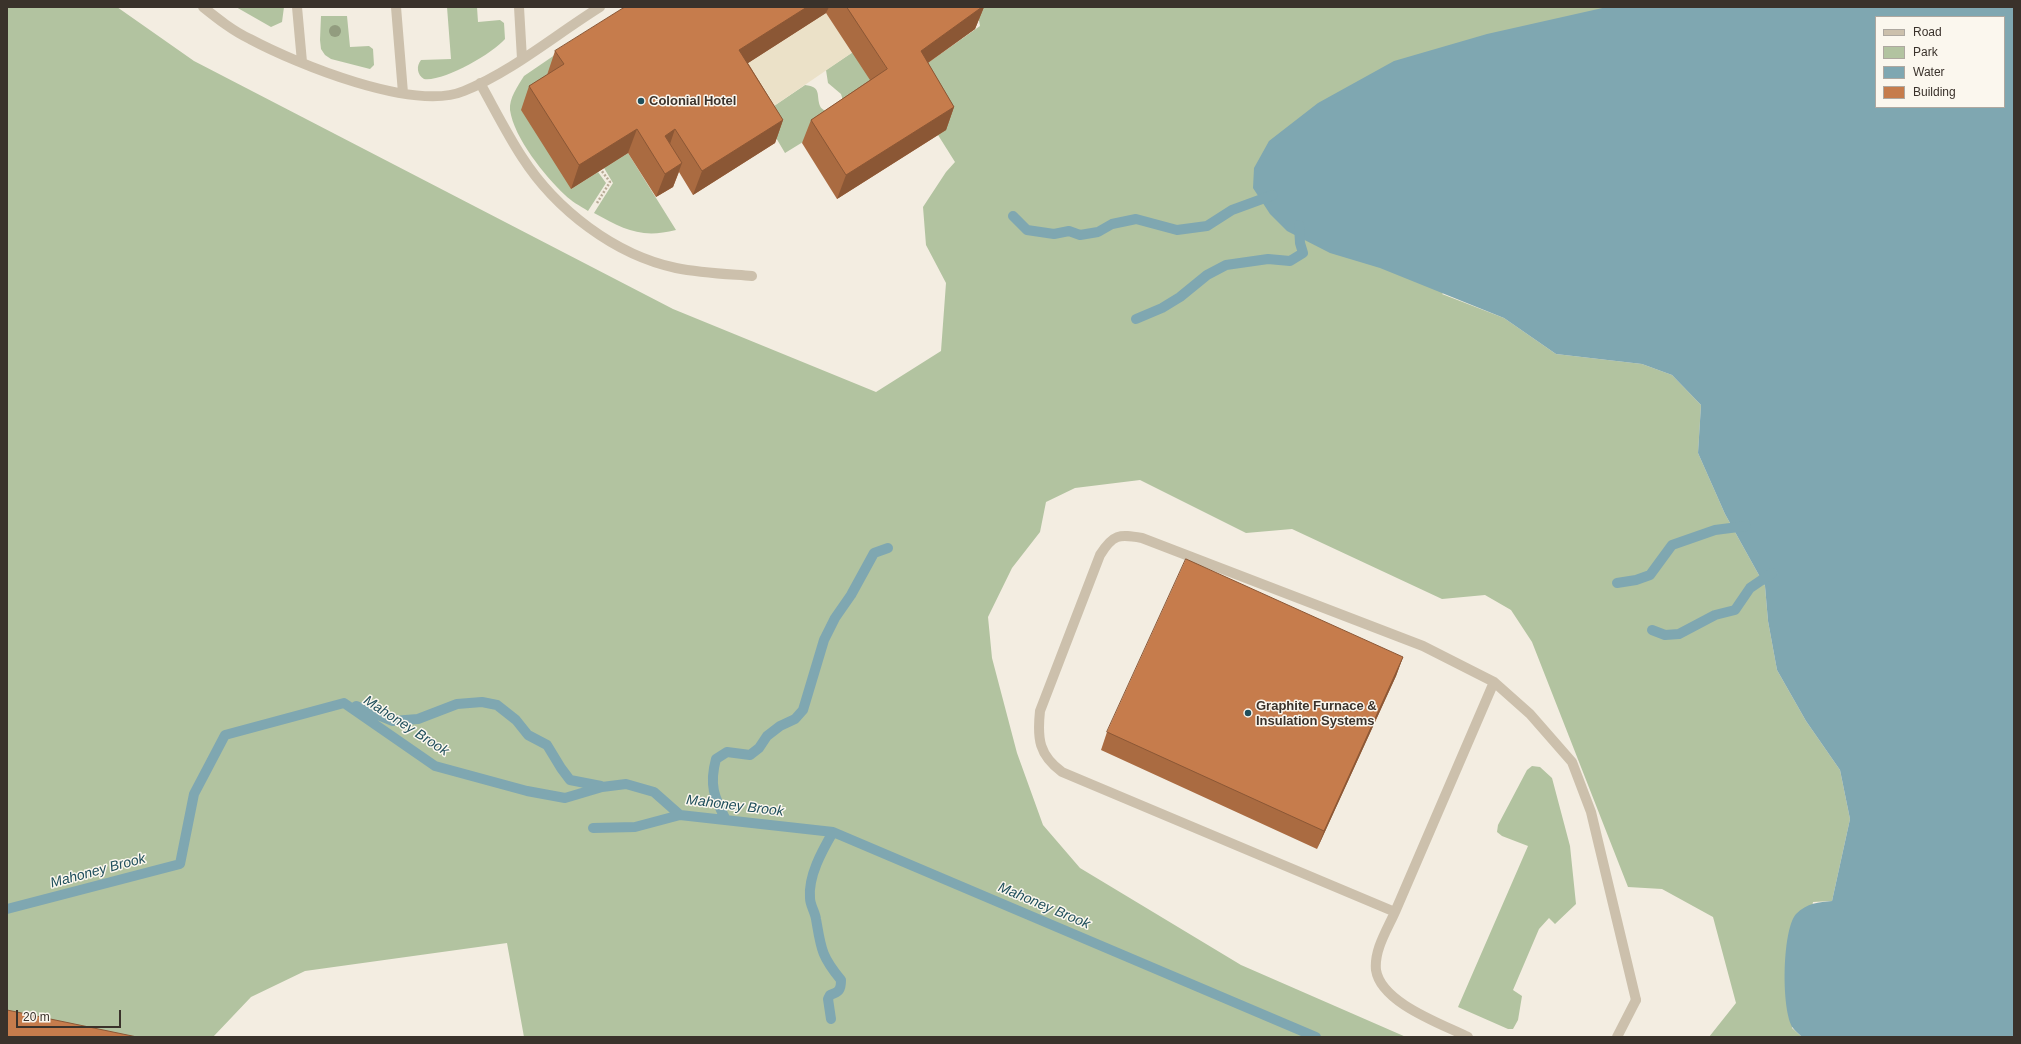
<!DOCTYPE html>
<style>
body{margin:0}
#map{position:relative;width:2021px;height:1044px;overflow:hidden;background:#f3ede1;font-family:Arial,sans-serif}
canvas{display:block}
.frame{position:absolute;inset:0;border:8px solid #3a322b;pointer-events:none}
.legend{position:absolute;left:1875px;top:16px;width:130px;height:92px;box-sizing:border-box;background:#fbf7ee;border:1px solid #aea8a0;margin:0;padding:5px 7px;list-style:none;font-size:12px;color:#3a322b}
.legend li{display:flex;align-items:center;gap:8px;height:20px}
.legend b{width:20px;border:1px solid #aea8a0}
.scale{position:absolute;left:16px;top:1010px;width:105px;height:18px;box-sizing:border-box;border:2px solid #3a322b;border-top:0;padding-left:5px;font-size:12px;line-height:14px;white-space:nowrap;color:#3a322b;-webkit-text-stroke:3px #fbf7ee;paint-order:stroke}
</style>
<div id="map">
<canvas width="2021" height="1044"></canvas>
<div class="frame"></div>
<ul class="legend">
<li><b style="height:5px;background:#ccc0ac"></b>Road</li>
<li><b style="height:11px;background:#b2c3a0"></b>Park</li>
<li><b style="height:11px;background:#7fa7b1"></b>Water</li>
<li><b style="height:11px;background:#c67c4c"></b>Building</li>
</ul>
<div class="scale">20 m</div>
</div>
<script>
const context = document.querySelector('canvas').getContext('2d');
context.lineJoin = 'round';
function fillPath(path, color) { context.fillStyle = color; context.fill(path, 'evenodd'); }
function strokePath(path, color, width, dash) { context.strokeStyle = color; context.lineWidth = width; context.lineCap = dash ? 'butt' : 'round'; context.setLineDash(dash || []); context.stroke(path); }
function label(font, color, halo, rows, align = 'center') {
  context.font = font + ' Arial,sans-serif'; context.lineWidth = 3; context.setLineDash([]); context.textBaseline = 'middle'; context.strokeStyle = halo; context.fillStyle = color; for (const [text, x, y, turn = 0] of rows) {
    context.save(); context.translate(x, y); context.rotate((+turn || 0) * Math.PI / 180); context.textAlign = isNaN(turn) ? turn : align; if (halo) context.strokeText(text, 0, 0); context.fillText(text, 0, 0); context.restore();
  }
}
const green = new Path2D(`
 M7 7H117L194 61 673 309 876 392 941 351 946 283 926 245 923 207 946 172 955 162 938 135 945 130 912 74 980 26 978 15 973 7H1758L1442 294 1504 318 1556 354 1642 364 1672 375 1701 405 1698 453 1725 514 1765 586 1768 621 1777 670 1806 721 1840 770 1850 819 1832 901 1813 902 1792 1028 1802 1037H1709L1736 1003 1713 917 1662 889 1628 887 1532 642 1511 610 1485 595 1442 599 1292 529 1246 533 1140 480 1075 488 1046 502 1040 532 1012 568 988 617 992 658 1017 753 1043 825 1080 868 1241 965 1406 1037H524L507 943 305 971 251 997 213 1037H106L7 1014Z
 M236 7H284L282 22 271 27Z
 M447 7H477L478 22 500 20 504 23 505 39C492 54 443 82 424 79 417 75 416 66 421 60L451 59Z
 M625 7 571 189 598 172 606 183 588 211C580 206 571 201 565 195 545 176 514 138 510 110 509 98 518 86 524 76Z
 M321 16H347L350 47 369 46 373 49 374 65 370 69 331 59 325 55 321 49 320 40Z
 M853 52 879 92 844 104 841 94 828 83 826 70Z
 M805 85C822 87 816 95 820 106 821 109 825 110 827 113 829 116 829 122 829 126L785 153 762 114Z
 M628 153 676 230C640 239 624 229 594 213L613 183 604 168Z
 M1532 766 1540 767 1552 778 1570 846 1576 904 1555 924 1549 918 1539 929 1513 990 1522 996 1518 1020 1513 1029H1508L1458 1007 1528 846 1502 836 1497 832 1498 825 1527 770Z`);
const plaza = new Path2D(`
 M826 13 853 52 758 117 731 74Z`);
const water = new Path2D(`
 M1607 7H2014V1037H1802C1799 1034 1795 1031 1793 1028 1781 1011 1782 930 1796 914 1807 903 1819 902 1832 901L1850 819 1840 770 1806 721 1777 670 1768 621 1765 586 1725 514 1698 453 1701 405 1672 375 1642 364 1556 354 1504 318 1380 268 1330 253 1287 231 1270 214 1253 188 1254 168 1269 141 1318 103 1394 61 1487 34ZM1876 17H2004V107H1876Z`);
const stream = new Path2D(`
 M1013 216 1027 230 1054 234 1069 231 1080 235 1098 232 1112 224 1136 219 1177 230 1207 226 1232 210 1273 195
 M1136 319 1162 308 1180 297 1207 275 1226 265 1268 259 1290 261 1303 253 1300 243 1299 225
 M1617 583 1636 580 1650 575 1672 545 1715 530 1746 526
 M1652 630 1665 635 1679 634 1715 615 1735 610 1750 588 1772 573
 M356 706 393 721 418 719 457 704 482 702 497 705 516 720 528 735 547 745 561 768 570 780 601 786
 M726 820C714 797 709 785 716 759L727 752 750 755 759 748 767 736 780 726 795 719 803 710 824 640 835 618 851 595 874 553 888 548
 M593 828 635 827 680 815
 M7 909 180 864 194 794 225 735 344 703 435 766 527 791 565 798 602 787 626 784 654 792 680 815 833 832 1316 1037
 M831 1019 828 999 830 995C839 992 841 990 841 980 821 956 821 948 816 919 815 912 810 905 810 898 808 876 822 851 833 832`);
const path = new Path2D(`
 M597 203 610 182 601 170`);
const lane = new Path2D(`
 M203 7C218 19 233 31 250 39 297 64 414 112 464 91 513 71 555 35 600 7
 M297 7 302 62
 M396 7 403 93
 M519 7 522 59
 M480 83C494 108 507 134 522 157 556 210 615 255 676 268 701 273 727 274 752 276
 M1494 682 1395 912 1062 772C1039 755 1037 739 1040 711L1100 555C1113 534 1119 534 1142 538L1423 646 1494 682 1530 714 1572 762 1591 812 1636 1000
 M1395 912C1387 930 1374 950 1376 970 1381 1003 1442 1024 1468 1037`);
const street = new Path2D(`
 M1617 1037 1636 1000`);
const trees = [
 [335,31]
];
const wall = new Path2D(`
 M625 7H984L975 29 928 63 954 107 946 130 837 199 802 143 811 120 870 80 826 13 748 63 783 120 775 143 693 195 679 172 673 187 656 197 628 153 571 189 521 110 529 86 547 75 555 51Z
 M1403 657 1396 676 1317 849 1101 750 1107 732Z`);
const shadedWall = new Path2D(`
 M807 7H829L826 13 731 74 739 50Z
 M982 7H984L975 29 912 74 921 51Z
 M954 107 946 130 837 199 846 175Z
 M783 120 775 143 693 195 702 171Z
 M637 129 628 153 571 189 579 165Z
 M675 129 667 153 665 136Z
 M682 163 673 187 656 197 665 174Z
 M1403 657 1396 676 1317 849 1324 831Z`);
const building = new Path2D(`
 M625 7H807L739 50 783 120 702 171 675 129 665 136 682 163 665 174 637 129 579 165 529 86 564 64 555 51Z
 M847 7H982L921 51 954 107 846 175 811 120 887 69Z
 M1186 559 1403 657 1324 831 1107 732Z
 M7 1010 137 1037H7Z`);
const markers = [
 [641,101,4,"#204f5c"],
 [1248,713,4,"#204f5c"]
];
const poiNames = [
 ["Colonial Hotel",649,101],
 ["Graphite Furnace &",1256,706],
 ["Insulation Systems",1256,721]
];
const waterNames = [
 ["Mahoney Brook",406,726,33],
 ["Mahoney Brook",735,806,7],
 ["Mahoney Brook",98,871,-15],
 ["Mahoney Brook",1044,906,23]
];
fillPath(green, '#b2c3a0');
fillPath(plaza, '#ebe1c8');
fillPath(water, '#7fa7b1');
strokePath(stream, '#7fa7b1', 10);
strokePath(path, '#b8aa96', 2.5, [2, 2]);
strokePath(lane, '#ccc0ac', 10);
strokePath(street, '#ccc0ac', 10);
context.fillStyle = '#929c7f';
for (const [x, y] of trees) { context.beginPath(); context.arc(x, y, 6, 0, 2 * Math.PI); context.fill(); }
fillPath(wall, '#aa6b41');
fillPath(shadedWall, '#8b5735');
fillPath(building, '#c67c4c');
strokePath(building, '#8b5735', 1);
for (const [x, y, r, color] of markers) { const dot = new Path2D(); dot.arc(x, y, r, 0, 2 * Math.PI); context.fillStyle = color; context.fill(dot); strokePath(dot, '#fbf7ee', 1.5); }
label('bold 13px', '#3a322b', '#fbf7ee', poiNames, 'left');
label('italic 14px', '#204f5c', '#fbf7ee', waterNames);
</script>
